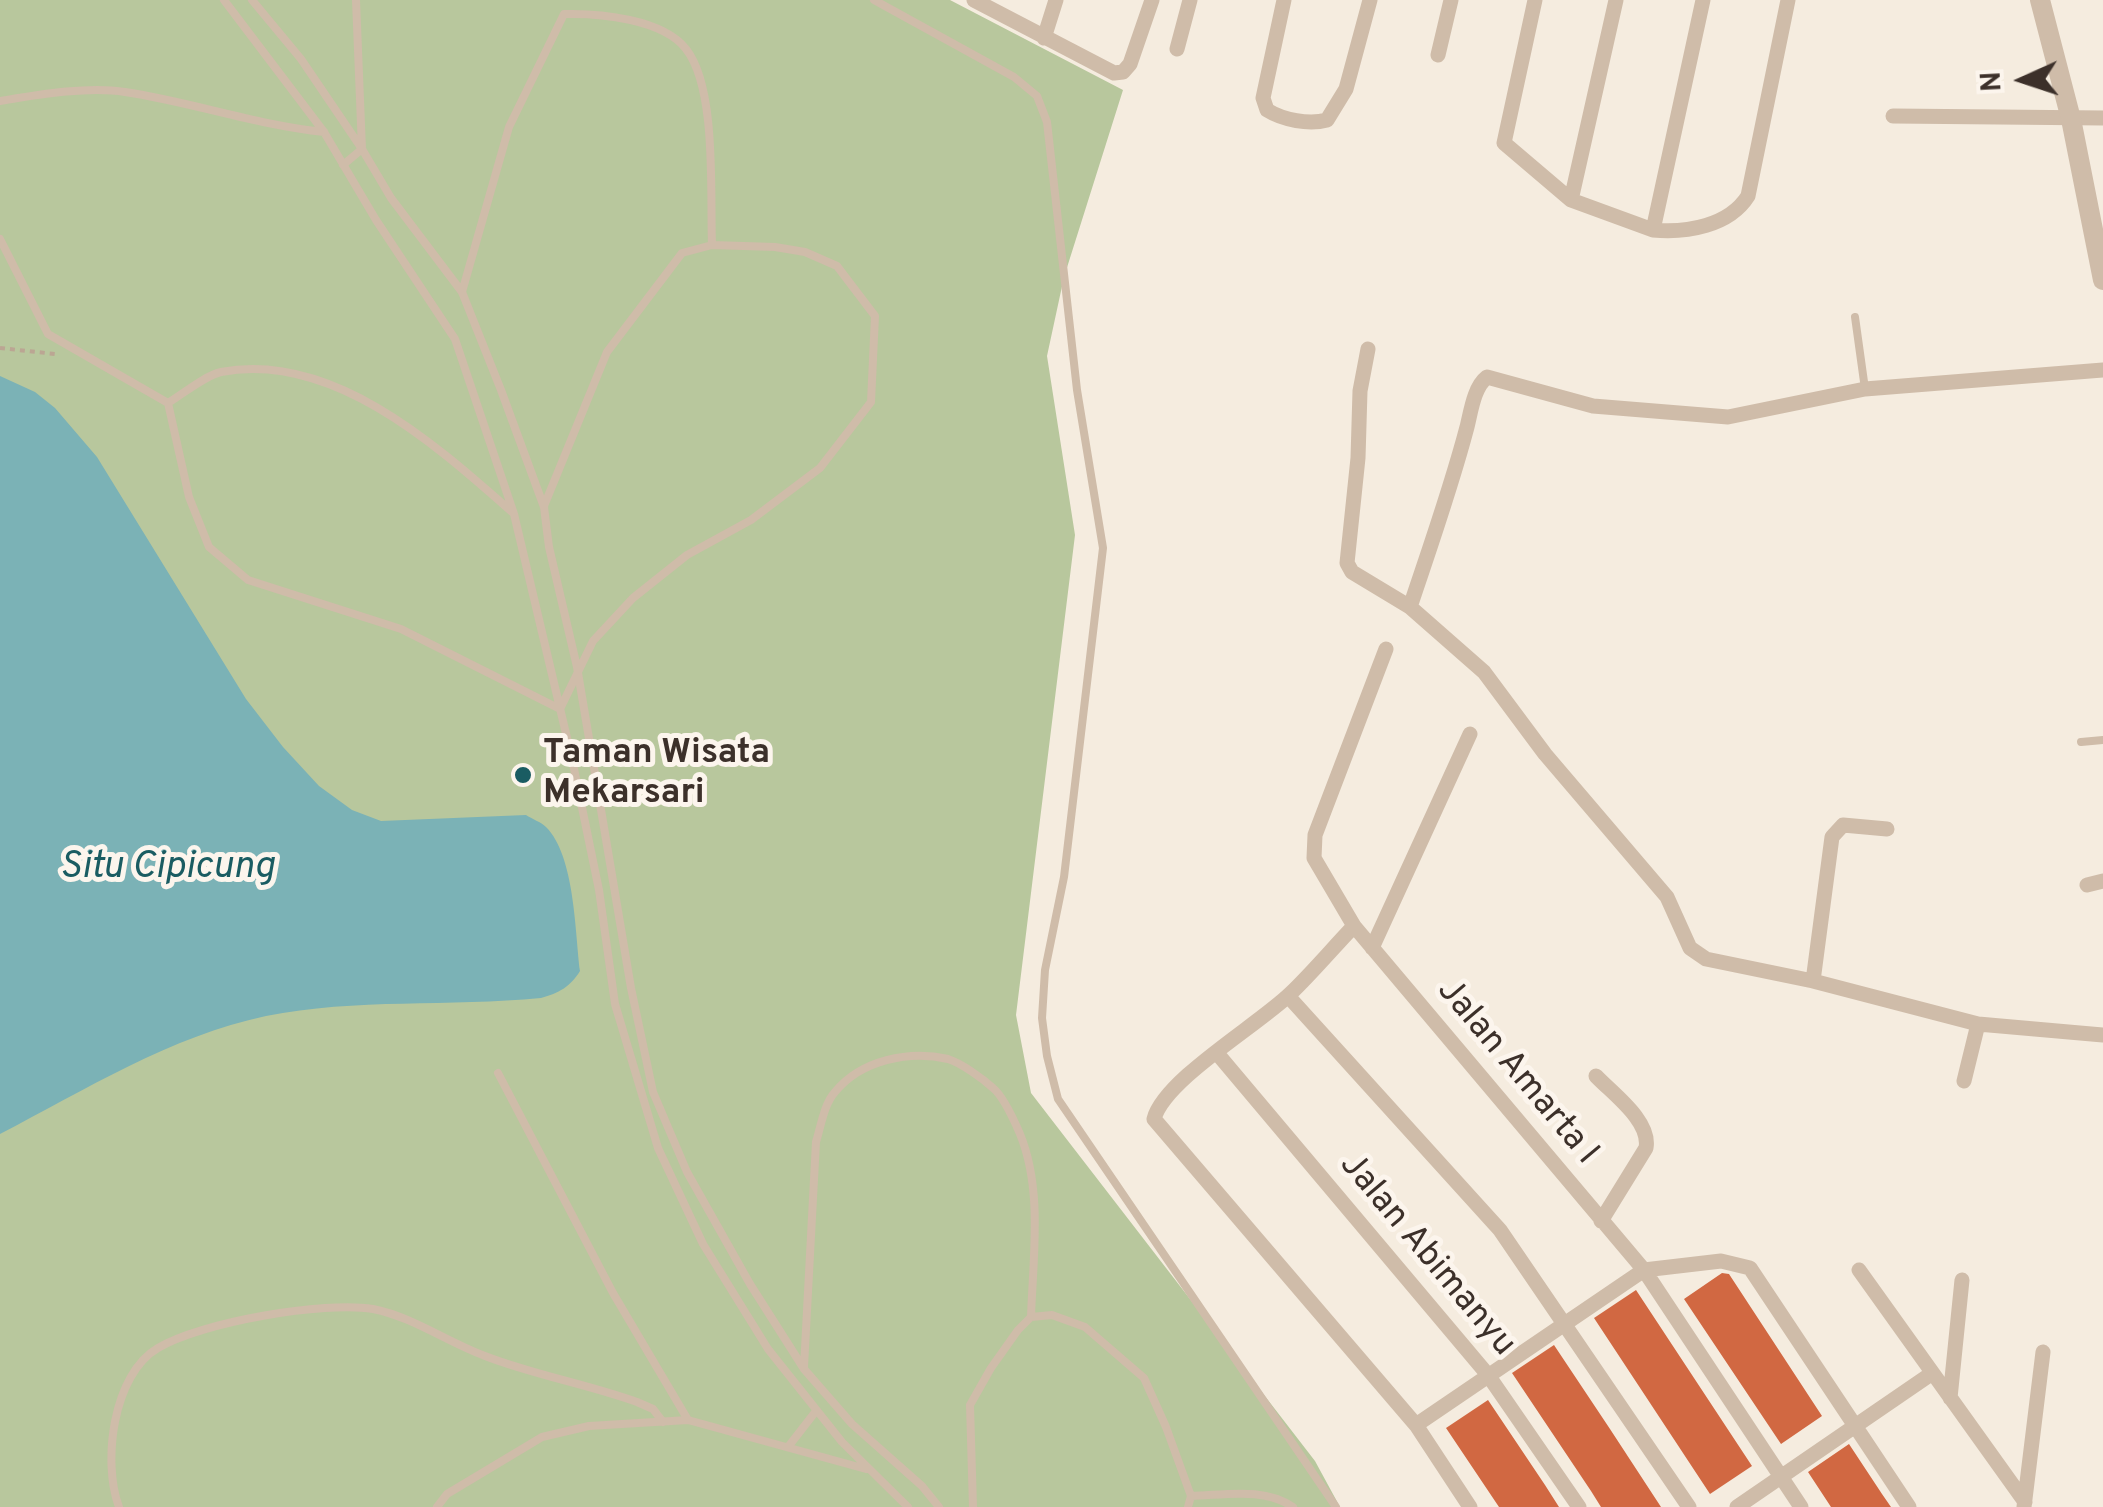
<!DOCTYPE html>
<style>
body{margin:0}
#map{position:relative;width:2103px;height:1507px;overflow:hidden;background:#f5ecdf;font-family:Overpass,sans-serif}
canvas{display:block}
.north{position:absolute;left:1973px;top:30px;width:100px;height:100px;-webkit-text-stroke:8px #fcf5ed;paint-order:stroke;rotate:267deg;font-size:28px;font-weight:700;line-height:40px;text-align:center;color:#3c302a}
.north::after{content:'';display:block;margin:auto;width:35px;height:45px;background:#3c302a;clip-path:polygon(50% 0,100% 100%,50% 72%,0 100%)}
</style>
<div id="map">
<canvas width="2103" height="1507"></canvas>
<div class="north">N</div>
</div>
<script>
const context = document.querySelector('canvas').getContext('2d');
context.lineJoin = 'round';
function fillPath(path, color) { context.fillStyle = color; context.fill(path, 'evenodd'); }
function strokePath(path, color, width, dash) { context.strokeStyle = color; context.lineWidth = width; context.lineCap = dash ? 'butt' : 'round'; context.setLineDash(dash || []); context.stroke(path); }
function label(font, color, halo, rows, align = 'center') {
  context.font = font + ' Overpass,sans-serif'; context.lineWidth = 10; context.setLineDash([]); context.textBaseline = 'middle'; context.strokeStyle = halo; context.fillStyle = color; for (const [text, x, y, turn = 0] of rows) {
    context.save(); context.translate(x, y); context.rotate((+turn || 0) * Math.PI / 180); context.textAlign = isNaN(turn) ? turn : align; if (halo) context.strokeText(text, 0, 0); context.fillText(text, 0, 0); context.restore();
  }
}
const green = new Path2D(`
 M0 0H950L1123 90 1064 277 1047 356 1075 535 1016 1015 1031 1093 1315 1461 1340 1507H0Z`);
const water = new Path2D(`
 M0 376 35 392 55 408 97 457 246 699 283 747 319 786 352 810 381 821 526 815C532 819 541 822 546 827 575 856 575 932 580 971 570 987 559 993 541 998 449 1007 356 998 266 1016 171 1036 85 1090 0 1134Z`);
const building = new Path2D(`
 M1722 1273 1729 1274 1822 1416 1781 1444 1684 1299Z
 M1636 1290 1752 1466 1710 1494 1594 1318Z
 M1554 1345 1610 1429 1661 1507H1601L1591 1491 1512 1373Z
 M1488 1400 1545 1485 1559 1507H1499L1446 1428Z
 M1849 1444 1882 1494 1891 1507H1831L1808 1472Z`);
const path = new Path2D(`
 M0 348 55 354`);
const service = new Path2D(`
 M224 0 324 132 376 220 455 339 514 514 572 759 599 890 615 1004 658 1148 703 1244 768 1349 842 1442 908 1507
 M252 0 301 59 362 149 391 198 462 292 501 390 544 507 549 547 577 667 631 988 653 1092 687 1172 750 1284 804 1369 852 1424 922 1486 939 1507
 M874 0 1014 77 1037 96 1047 122 1077 390 1103 548 1064 877 1045 970 1042 1018 1047 1056 1058 1099 1336 1507
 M0 101C37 95 87 86 125 92 192 102 256 125 324 132
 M343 165 362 149 356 0
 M0 239 48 334 168 403C183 394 204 376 221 372 332 351 436 445 512 512
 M462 292 509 127 564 14C599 13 663 19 686 49 717 88 710 194 712 245
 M1855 317 1865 389
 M168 403 189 497 209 547 248 580 401 629 560 709 593 641 633 598 687 555 751 520 820 468 871 402 875 316 837 266 805 252 775 247 712 245 682 253 607 352 544 506
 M2081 742 2103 740
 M498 1073 613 1293 688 1420 866 1469
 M804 1367 816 1142C821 1126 824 1104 835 1092 861 1060 909 1050 948 1059 961 1063 982 1078 993 1088 1004 1097 1014 1120 1020 1134 1043 1190 1033 1257 1031 1317
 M788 1447 816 1411
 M119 1507C102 1462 113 1374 158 1348 201 1322 324 1301 373 1309 413 1317 447 1342 485 1356 534 1375 587 1384 637 1402L653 1409 663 1422
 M437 1507 447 1494 542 1437 589 1426 688 1420
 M973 1507 970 1405 991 1368 1018 1330 1031 1317 1052 1315 1085 1327 1144 1378 1166 1427 1191 1496
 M1188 1507 1191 1496C1226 1495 1264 1487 1293 1507`);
const minor = new Path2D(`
 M974 0 1114 73 1123 72 1130 64 1152 0
 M1284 0 1263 98 1267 110C1283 120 1309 125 1327 120L1346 89 1370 0
 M1535 0 1504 143 1571 200 1653 230C1687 233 1729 226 1748 196L1788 0
 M1044 38 1056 0
 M1177 49 1190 0
 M1438 55 1451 0
 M1893 116 2103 118
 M1571 200 1616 0
 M1653 230 1703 0
 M1368 349 1360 391 1358 458 1347 563 1352 572 1410 607 1484 672 1545 754 1667 897 1690 948 1706 959 1813 981 1978 1024 2103 1035
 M1410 607C1430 547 1451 488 1467 427 1471 411 1474 387 1487 377L1593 406 1728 417 1865 389 2103 370
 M1386 649 1315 835 1314 858 1354 926 1644 1270 1801 1507
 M2087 885 2103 881
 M1354 926C1332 949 1312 973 1290 994 1258 1025 1164 1080 1154 1119L1416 1425 1470 1507
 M1372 948 1470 734
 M1813 981 1832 837 1843 825 1887 829
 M1288 996 1500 1230 1689 1507
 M1216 1052 1488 1375 1579 1507
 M1596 1076C1613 1094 1651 1121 1646 1148L1601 1221
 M1964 1081 1978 1024
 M1859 1270 2025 1502
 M1950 1398 1962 1280
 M1416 1425 1644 1270 1721 1261 1750 1268 1909 1507
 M1737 1507 1931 1374
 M2024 1507 2043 1352`);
const tertiary = new Path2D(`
 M2040 0 2071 119 2103 280`);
const markers = [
 [523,775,10,"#1a5c62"]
];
const poiNames = [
 ["Taman Wisata",543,755],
 ["Mekarsari",543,795]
];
const streetNames = [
 ["Jalan Amarta I",1516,1073,50],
 ["Jalan Abimanyu",1426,1256,50]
];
const waterNames = [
 ["Situ Cipicung",167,869]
];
fillPath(green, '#b8c79d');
fillPath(water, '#7bb2b6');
fillPath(building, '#d16842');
strokePath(path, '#bba693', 4, [5, 5]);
strokePath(service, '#cfbca9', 8);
strokePath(minor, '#cfbca9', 15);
strokePath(tertiary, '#cfbca9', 20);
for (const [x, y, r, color] of markers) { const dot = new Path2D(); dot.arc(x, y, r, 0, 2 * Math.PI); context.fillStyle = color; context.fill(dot); strokePath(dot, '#fcf5ed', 4); }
label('bold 35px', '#3c302a', '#fcf5ed', poiNames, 'left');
label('35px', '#3c302a', '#fcf5ed', streetNames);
label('italic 38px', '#1a5c62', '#fcf5ed', waterNames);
</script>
